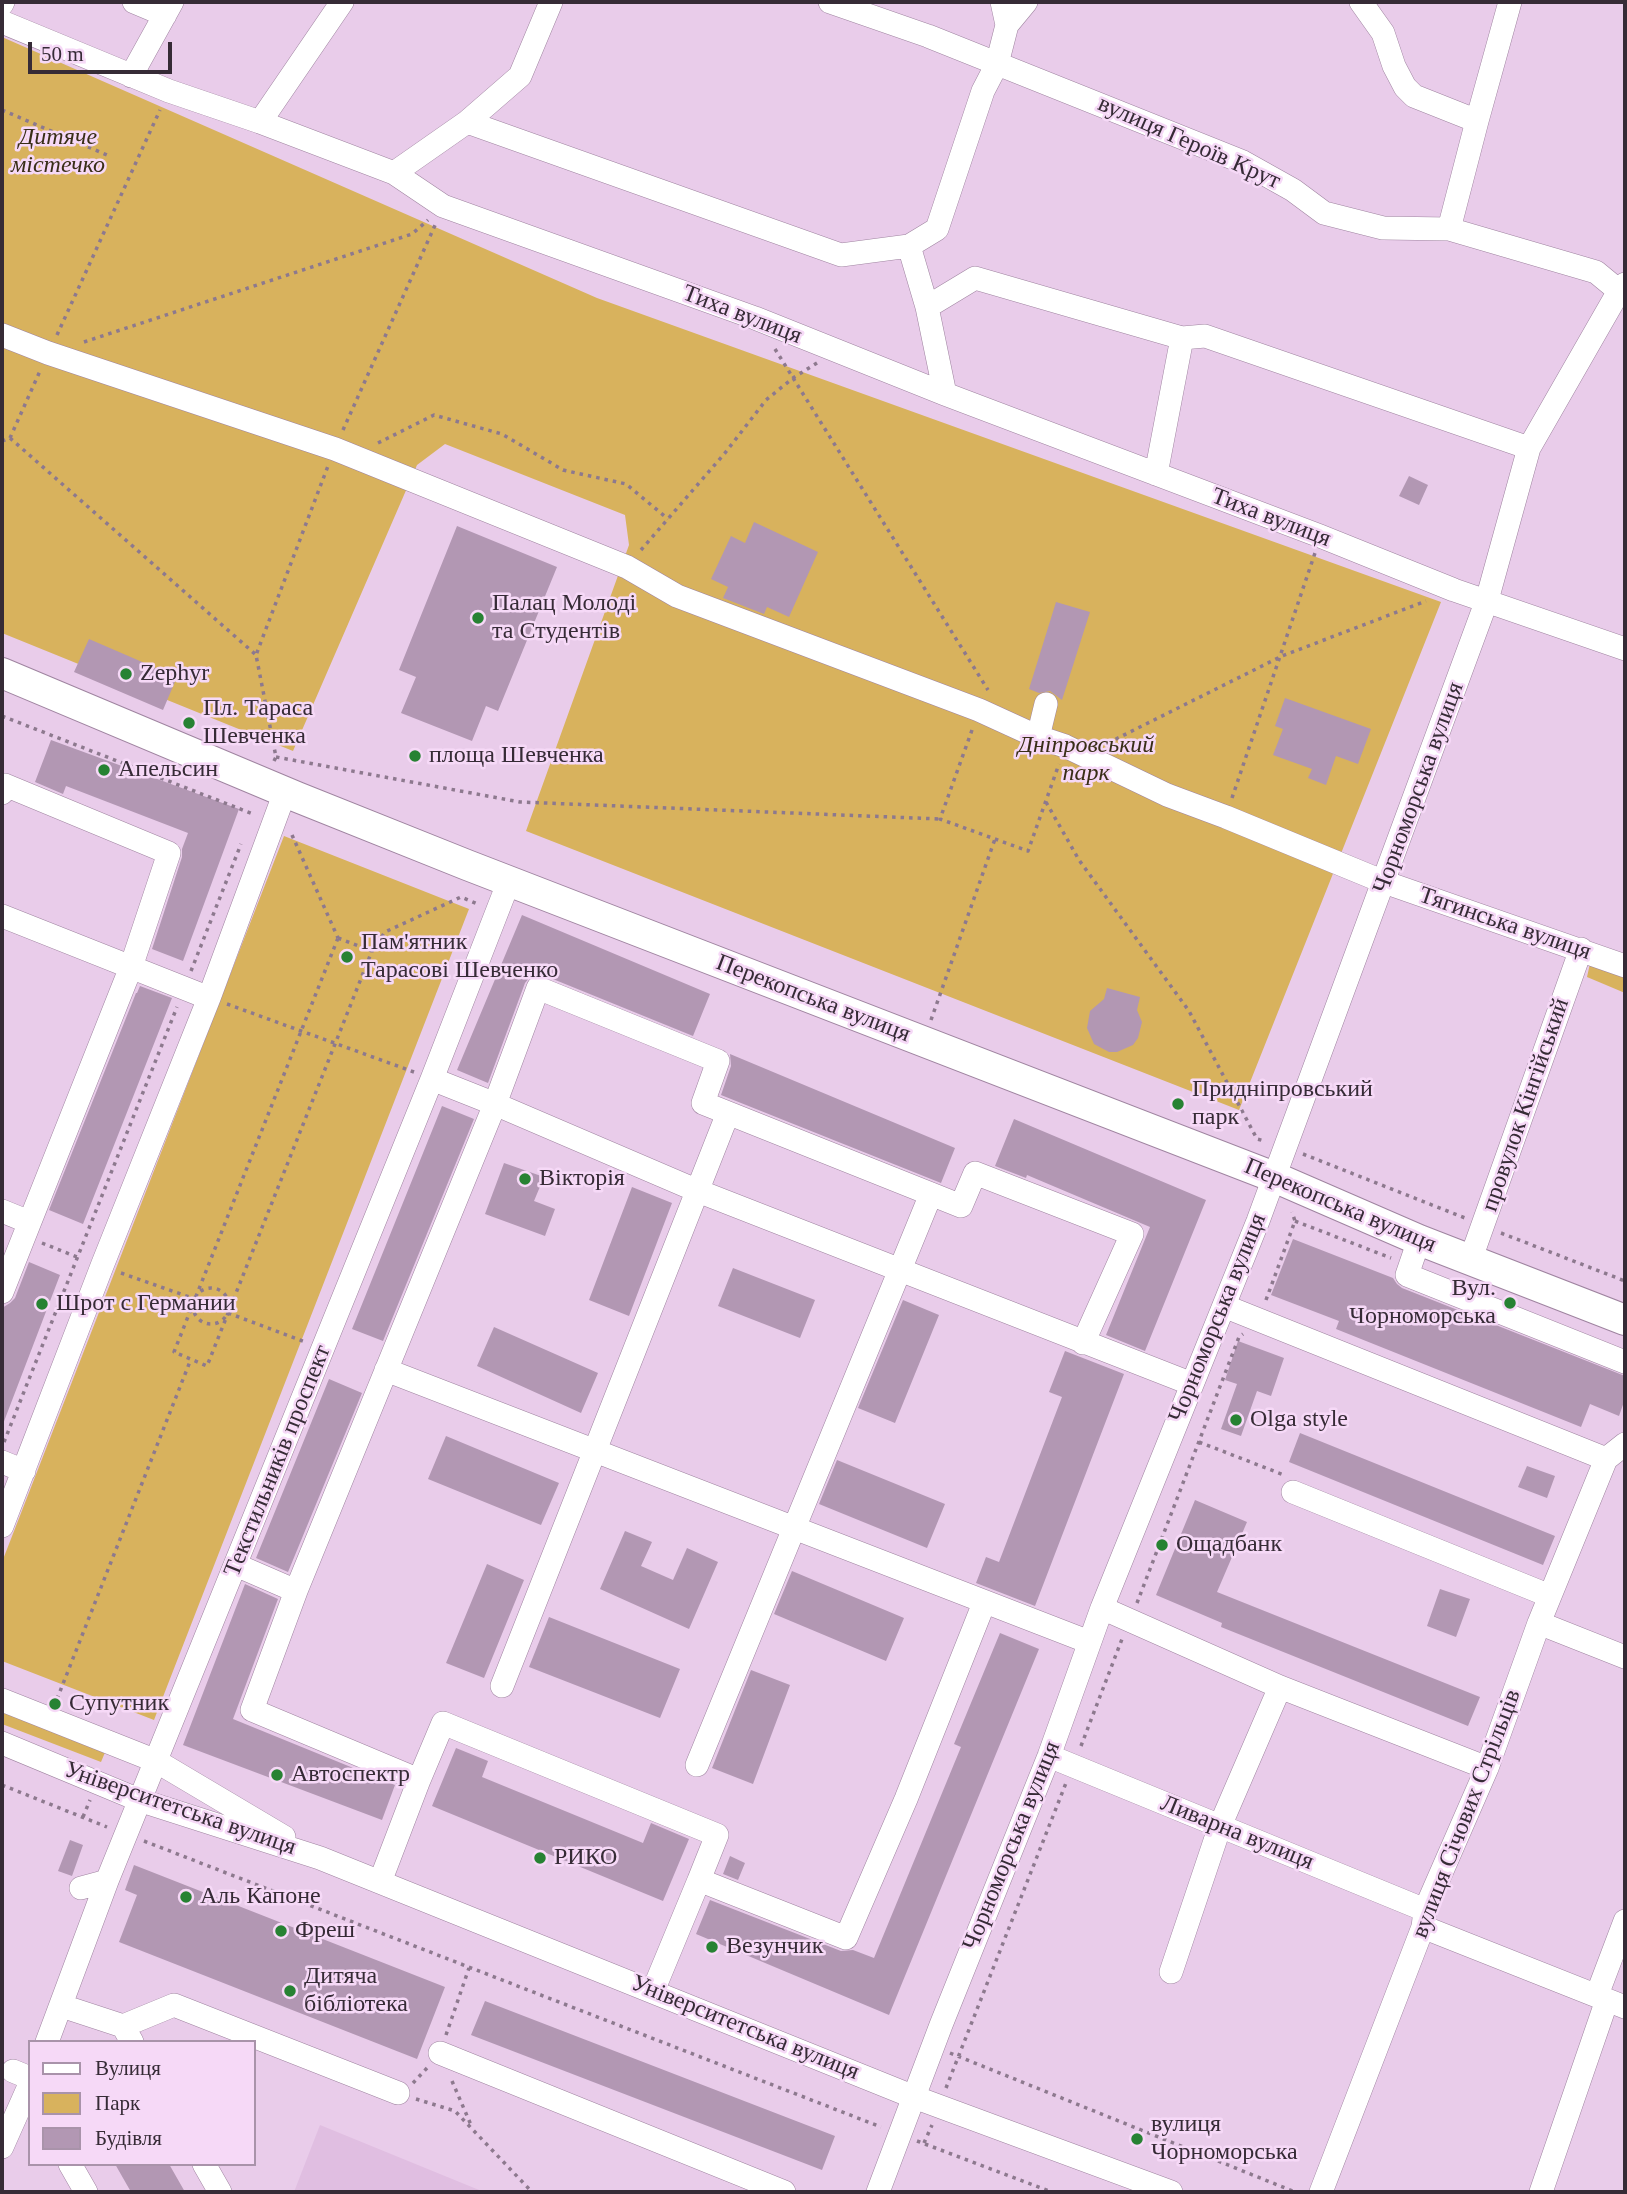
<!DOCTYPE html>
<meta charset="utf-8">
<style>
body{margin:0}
#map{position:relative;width:1627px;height:2194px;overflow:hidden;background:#e9ccea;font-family:Georgia,serif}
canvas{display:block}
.frame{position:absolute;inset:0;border:4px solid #362b36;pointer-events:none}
.legend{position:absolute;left:28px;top:2040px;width:228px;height:126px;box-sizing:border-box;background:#f6d9f7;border:2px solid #a993aa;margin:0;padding:9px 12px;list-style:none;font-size:21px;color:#362b36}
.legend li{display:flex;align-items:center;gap:14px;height:35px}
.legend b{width:35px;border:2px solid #a993aa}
.scale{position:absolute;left:28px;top:42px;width:144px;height:32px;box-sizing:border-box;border:4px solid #362b36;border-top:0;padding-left:9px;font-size:21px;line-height:24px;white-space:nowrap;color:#362b36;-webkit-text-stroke:5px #f6d9f7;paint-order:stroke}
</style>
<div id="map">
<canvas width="1627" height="2194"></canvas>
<div class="frame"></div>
<ul class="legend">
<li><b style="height:9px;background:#fff"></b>Вулиця</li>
<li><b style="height:19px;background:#d8b25d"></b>Парк</li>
<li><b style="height:19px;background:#b297b3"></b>Будівля</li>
</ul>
<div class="scale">50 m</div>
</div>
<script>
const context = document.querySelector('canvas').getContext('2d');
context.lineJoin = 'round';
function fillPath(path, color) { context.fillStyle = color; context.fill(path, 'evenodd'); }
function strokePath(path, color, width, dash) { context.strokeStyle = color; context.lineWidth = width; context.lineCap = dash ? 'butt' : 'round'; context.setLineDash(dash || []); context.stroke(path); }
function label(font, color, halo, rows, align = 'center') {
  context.font = font + ' Georgia,serif'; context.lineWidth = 5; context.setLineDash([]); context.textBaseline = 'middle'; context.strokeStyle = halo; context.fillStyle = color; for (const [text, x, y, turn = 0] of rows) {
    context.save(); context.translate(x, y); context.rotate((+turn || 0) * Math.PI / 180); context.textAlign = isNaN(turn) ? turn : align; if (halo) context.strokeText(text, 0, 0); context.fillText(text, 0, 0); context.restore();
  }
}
const built = new Path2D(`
 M320 2125 484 2192H294Z`);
const green = new Path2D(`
 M2 37 597 298 1441 602 1239 1110 526 831 629 545 625 515 445 444 417 465 293 751 2 633Z
 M284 836 469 909 154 1720 2 1661V1562Z
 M1591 959 1625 972V993L1587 977Z
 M2 1710 106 1750 101 1762 2 1724Z`);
const building = new Path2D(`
 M1409 476 1428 485 1419 505 1399 496Z
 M754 522 818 552 789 617 767 607 764 614 723 598 728 587 711 579 731 536 745 543Z
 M457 526 557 567 498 711 486 706 472 741 401 713 416 677 399 670Z
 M1056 602 1090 612 1062 700 1050 691 1039 693 1029 689Z
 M89 639 177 677 163 710 74 672Z
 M1285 698 1371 729 1358 764 1336 756 1326 785 1308 778 1312 769 1273 755 1283 729 1275 726Z
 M51 740 239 809 183 961 152 949 182 857V849L188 833 66 786 63 794 35 782Z
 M522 915 710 994 693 1036 543 975 537 974 530 977 525 983 488 1083 457 1070Z
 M140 986 172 998 83 1224 49 1210 136 993H137Z
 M1107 988 1140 997 1137 1010 1142 1022 1138 1038 1133 1045 1117 1052H1109L1094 1044 1087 1028 1090 1011 1104 999Z
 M730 1054 955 1148 941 1183 721 1095 731 1066Z
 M442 1106 474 1119 383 1341 352 1329Z
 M1014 1119 1206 1200 1145 1351 1106 1335 1150 1227 1027 1175 1026 1178 995 1166Z
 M504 1163 544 1177 534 1201 555 1209 545 1236 485 1214Z
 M632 1187 672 1203 629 1316 589 1300Z
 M1293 1239 1393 1278 1397 1284 1402 1288 1625 1376V1399L1619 1416 1590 1404 1581 1427 1336 1329 1339 1321 1271 1295Z
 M29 1262 60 1275 3 1424 2 1308 10 1303 15 1298Z
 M733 1268 815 1300 800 1338 718 1306Z
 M903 1300 939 1315 895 1423 858 1408Z
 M494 1327 598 1373 581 1413 477 1366Z
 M1238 1341 1284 1358 1271 1396 1257 1391 1241 1436 1221 1429 1237 1384 1225 1380Z
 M1065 1351 1124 1374 1035 1606 976 1583 986 1557 999 1562 1062 1397 1049 1392Z
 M329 1379 362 1393 288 1572 256 1558Z
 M1300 1433 1555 1536 1543 1565 1289 1462Z
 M446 1436 559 1483 541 1525 428 1479Z
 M837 1460 945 1504 927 1548 819 1504Z
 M1527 1466 1555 1476 1547 1498 1518 1487Z
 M1195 1500 1247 1522 1217 1592 1480 1697 1468 1726 1221 1627 1222 1623 1156 1595Z
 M625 1531 652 1542 641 1566 673 1580 687 1548 718 1562 689 1629 600 1589Z
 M487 1564 524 1580 484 1678 446 1663Z
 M792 1571 904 1618 886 1661 774 1614Z
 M245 1584 278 1599 233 1719 395 1785 382 1820 183 1745Z
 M1440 1589 1470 1599 1456 1637 1427 1626Z
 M549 1617 680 1669 660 1718 529 1667Z
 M1000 1633 1039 1649 889 2015 696 1934 710 1900 841 1951 853 1950 874 1958 961 1747 954 1744Z
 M751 1670 790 1685 753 1784 712 1768Z
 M456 1748 488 1761 482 1777 643 1843 651 1823 689 1839 663 1901 432 1806Z
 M70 1840 83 1845 72 1876 58 1871Z
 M730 1856 745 1863 738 1880 723 1874Z
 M134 1865 445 1987 417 2059 119 1942 137 1895 125 1890Z
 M485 2001 835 2136 822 2170 471 2035Z
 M115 2164H169L185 2192H131Z`);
const path = new Path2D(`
 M2 110 107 155
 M57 335 160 110
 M84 342 412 234 428 220
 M775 349 988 690
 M343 430 436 223
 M10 438 255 654
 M2 441 10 438 40 371
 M378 443 434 415 502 434 563 470 626 484 668 519
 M641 550 725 453 766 400 793 378 817 363
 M2 716 253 814
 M972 730 940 819 1028 851 1059 764
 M1108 743 1282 656 1426 601
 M276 757 520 802 940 819
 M274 761 276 757 256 655 328 466
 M1232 798 1315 553
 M1046 802 1079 860 1189 1011 1257 1139 1265 1141
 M292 835 338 938
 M338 938 372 951 207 1366 174 1352Z
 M372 951 385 932 461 897 480 905
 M191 971 241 844
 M227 1004 414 1072
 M931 1020 995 839
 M1303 1154 1465 1218
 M1295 1221 1391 1258
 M1501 1233 1625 1281
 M42 1243 77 1257
 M121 1273 195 1299
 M193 1306a18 18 0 1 1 36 0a18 18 0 1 1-36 0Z
 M1266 1300 1295 1221 1292 1212
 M228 1313 305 1342
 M4 1442 177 1007
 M1199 1442 1284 1475
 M1137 1603 1239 1337 1243 1334
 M57 1699 191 1359
 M1081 1746 1122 1639
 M2 1785 107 1827
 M83 1817 90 1800
 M144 1841 881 2127
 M446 2035 469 1968
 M950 2053 1295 2192
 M452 2081 471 2125
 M413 2083 427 2068
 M946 2088 1066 1783
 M416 2099 455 2111 532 2192
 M1137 2139 1141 2130
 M917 2141 1052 2192
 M924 2143 932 2125`);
const minor = new Path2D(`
 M134 2 165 15
 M830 2 928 36 1243 162 1293 190 1324 213 1383 228 1449 229 1596 272 1619 291 1625 293
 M1361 2 1383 33 1394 66 1405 87 1414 96 1477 121
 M2 4 3 2
 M2 22 169 91 260 122 394 173 443 206 755 318 945 394 1320 536 1454 590 1625 649
 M1007 25 1026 2
 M131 76 172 2
 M260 122 342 2
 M467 122 841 255 909 246
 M394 173 467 122 520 76 551 2
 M1449 229 1477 121 1510 2
 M927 307 975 278 1182 338 1205 336 1529 448
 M2 335 48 353 335 449 627 567 677 596 979 710 1038 737 1065 746 1167 795 1226 817 1384 882 1625 966
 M945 394 927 307 909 246 937 229 983 91 997 64 1007 25 1002 2
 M1156 474 1182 338
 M1038 737 1046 704
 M2 793 5 785 169 853 131 967 2 1292
 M2 916 209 998
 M432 1079 495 1104 698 1191 1192 1384
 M2 1211 29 1222
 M1419 1240 1407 1275 1625 1362
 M1470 1261 1581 949
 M1224 1306 1606 1459
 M386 1370 1089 1642
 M2 1462 24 1471
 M1293 1492 1550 1596
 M2 1526 102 1266 209 998 285 792
 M236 1565 296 1591 252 1710 419 1780 443 1723 717 1835 699 1880 846 1938 906 1799 984 1603
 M296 1591 495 1104 538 988 718 1061 703 1103 961 1206 975 1173 1132 1234 1083 1343
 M1102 1608 1280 1687 1487 1768
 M1539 1623 1625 1657
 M502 1686 728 1113
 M2 1700 156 1761 284 1837
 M2 1743 139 1800 320 1858 914 2097 1171 2192
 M1049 1756 1425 1910
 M697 1765 931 1194
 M380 1882 419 1780
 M81 1888 107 1881
 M1423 1927 1625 2007
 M1171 1972 1220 1826 1280 1687
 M653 1991 699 1880
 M1597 1995 1625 1921
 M62 2006 123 2026 132 2042
 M123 2026 174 2005 398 2093
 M47 2042 107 1881 432 1079 509 881
 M440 2053 784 2192
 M13 2071 30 2078
 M2 2147 30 2084
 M70 2164 86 2192
 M204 2164 220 2192
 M878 2192 941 2025 1049 1756 1102 1608 1258 1221 1487 600 1529 448 1619 291 1625 284
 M1321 2192 1423 1927 1425 1910 1487 1768 1539 1623 1606 1459 1625 1444
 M1541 2192 1607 2000`);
const major = new Path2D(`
 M2 673 297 797 467 865 1274 1177 1419 1240 1625 1320`);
const markers = [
 [478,618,7,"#278233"],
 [126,674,7,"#278233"],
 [189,723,7,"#278233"],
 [415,756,7,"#278233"],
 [104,770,7,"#278233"],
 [347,957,7,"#278233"],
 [1178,1104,7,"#278233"],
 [525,1179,7,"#278233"],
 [1510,1303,7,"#278233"],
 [42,1304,7,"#278233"],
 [1236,1420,7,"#278233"],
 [1162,1545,7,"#278233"],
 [55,1704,7,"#278233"],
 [277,1775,7,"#278233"],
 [540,1858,7,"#278233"],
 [186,1897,7,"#278233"],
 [281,1931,7,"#278233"],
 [712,1947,7,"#278233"],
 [290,1991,7,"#278233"],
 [1137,2139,7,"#278233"]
];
const parkNames = [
 ["Дитяче",58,138],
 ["містечко",58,166],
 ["Дніпровський",1086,746],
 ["парк",1086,774]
];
const streetNames = [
 ["вулиця Героїв Крут",1189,143,24],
 ["Тиха вулиця",742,315,21],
 ["Тиха вулиця",1271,518,21],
 ["Чорноморська вулиця",1419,788,-70],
 ["Тягинська вулиця",1505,924,19],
 ["Перекопська вулиця",813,999,21],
 ["провулок Кінгійський",1526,1105,-71],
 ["Перекопська вулиця",1340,1206,23],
 ["Чорноморська вулиця",1218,1318,-68],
 ["Текстильників проспект",278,1461,-68],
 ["Університетська вулиця",180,1809,19],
 ["вулиця Січових Стрільців",1467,1814,-69],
 ["Ливарна вулиця",1237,1833,22],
 ["Чорноморська вулиця",1012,1846,-68],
 ["Університетська вулиця",745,2028,22]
];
const poiNames = [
 ["Палац Молоді",492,604],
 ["та Студентів",492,632],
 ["Zephyr",140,674],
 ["Пл. Тараса",203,709],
 ["Шевченка",203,737],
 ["площа Шевченка",429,756],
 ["Апельсин",118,770],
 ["Пам'ятник",361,943],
 ["Тарасові Шевченко",361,971],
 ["Придніпровський",1192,1090],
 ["парк",1192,1118],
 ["Вікторія",539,1179],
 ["Вул.",1496,1289,"right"],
 ["Чорноморська",1496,1317,"right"],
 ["Шрот с Германии",56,1304],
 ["Olga style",1250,1420],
 ["Ощадбанк",1176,1545],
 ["Супутник",69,1704],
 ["Автоспектр",291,1775],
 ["РИКО",554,1858],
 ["Аль Капоне",200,1897],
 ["Фреш",295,1931],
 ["Везунчик",726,1947],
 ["Дитяча",304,1977],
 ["бібліотека",304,2005],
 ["вулиця",1151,2125],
 ["Чорноморська",1151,2153]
];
fillPath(built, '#e0bee1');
fillPath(green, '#d8b25d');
fillPath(building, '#b297b3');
strokePath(minor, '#9f84a0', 24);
strokePath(major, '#9f84a0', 32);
strokePath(path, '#8d798e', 3.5, [3.5, 5]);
strokePath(minor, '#fff', 23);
strokePath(major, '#fff', 30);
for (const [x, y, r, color] of markers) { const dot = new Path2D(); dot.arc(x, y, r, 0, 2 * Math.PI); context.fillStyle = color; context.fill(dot); strokePath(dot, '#f6d9f7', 2.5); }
label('italic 24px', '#392e17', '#f6d9f7', parkNames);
label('24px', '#362b36', '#f6d9f7', streetNames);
label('24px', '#362b36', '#f6d9f7', poiNames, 'left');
</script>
